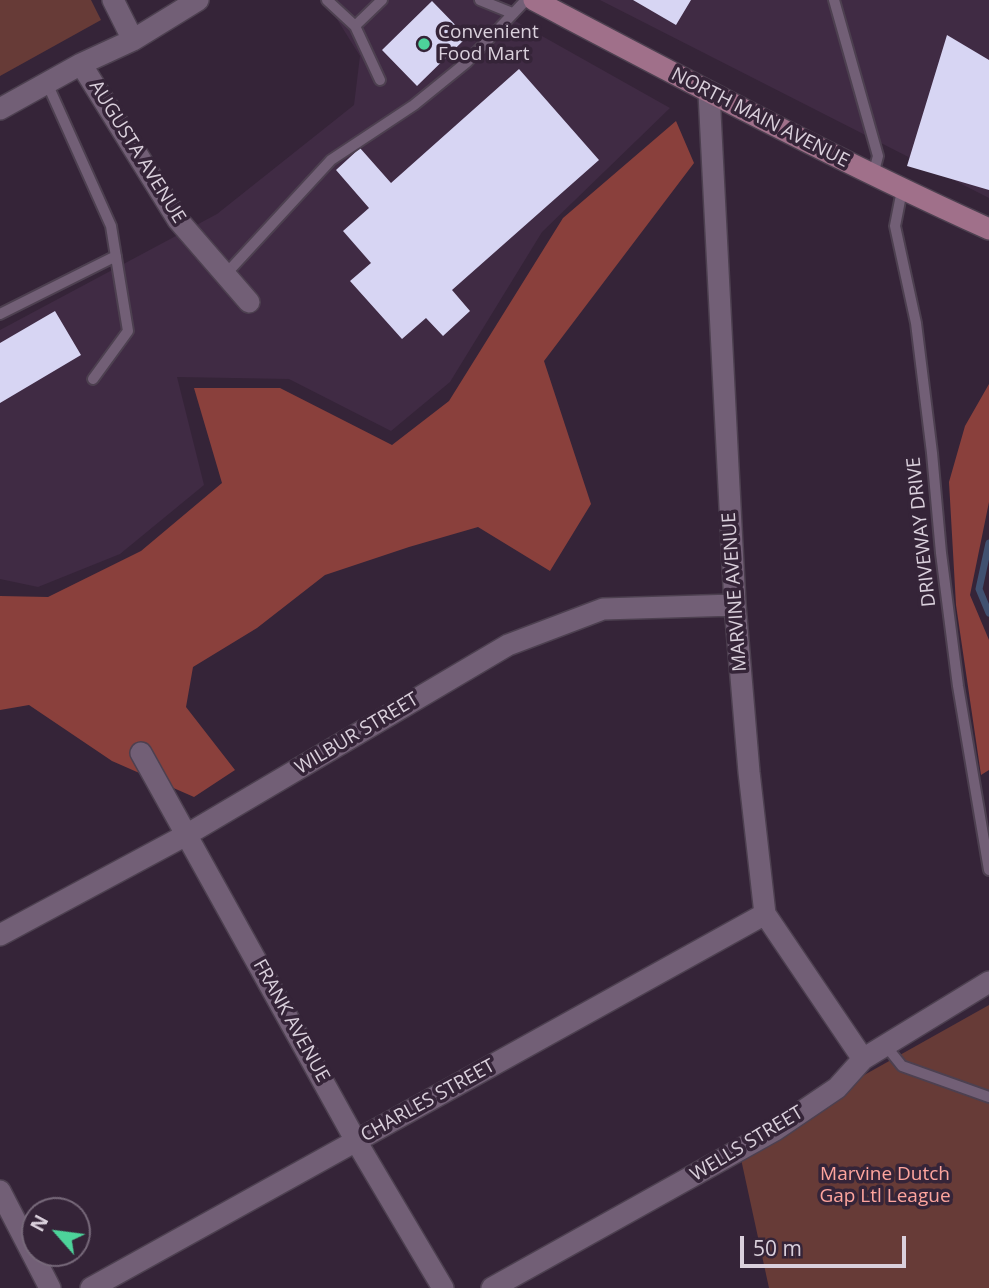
<!DOCTYPE html>
<style>
body{margin:0}
#map{position:relative;width:989px;height:1288px;overflow:hidden;background:#352438;font-family:"Open Sans",sans-serif}
canvas{display:block}
.north{position:absolute;left:21px;top:1197px;width:70px;height:70px;box-sizing:border-box;background:#352438;border:2px solid #77697a;border-radius:50%;rotate:298deg;font-size:19px;font-weight:700;line-height:28px;text-align:center;color:#dad0dc}
.north::after{content:'';display:block;margin:auto;width:24px;height:32px;background:#4dd39a;clip-path:polygon(50% 0,100% 100%,50% 72%,0 100%)}
.scale{position:absolute;left:740px;top:1236px;width:166px;height:32px;box-sizing:border-box;border:4px solid #dad0dc;border-top:0;padding-left:9px;font-size:21px;line-height:24px;white-space:nowrap;color:#dad0dc;-webkit-text-stroke:5px #352438;paint-order:stroke}
</style>
<div id="map">
<canvas width="989" height="1288"></canvas>
<div class="north">N</div>
<div class="scale">50 m</div>
</div>
<script>
const context = document.querySelector('canvas').getContext('2d');
context.lineJoin = 'round';
function fillPath(path, color) { context.fillStyle = color; context.fill(path, 'evenodd'); }
function strokePath(path, color, width, dash) { context.strokeStyle = color; context.lineWidth = width; context.lineCap = dash ? 'butt' : 'round'; context.setLineDash(dash || []); context.stroke(path); }
function label(font, color, halo, rows, align = 'center') {
  context.font = font + ' "Open Sans",sans-serif'; context.lineWidth = 7; context.setLineDash([]); context.textBaseline = 'middle'; context.strokeStyle = halo; context.fillStyle = color; for (const [text, x, y, turn = 0] of rows) {
    context.save(); context.translate(x, y); context.rotate((+turn || 0) * Math.PI / 180); context.textAlign = isNaN(turn) ? turn : align; if (halo) context.strokeText(text, 0, 0); context.fillText(text, 0, 0); context.restore();
  }
}
const built = new Path2D(`
 M325 0H478L670 108 542 232 450 382 391 431 289 379 177 377 204 485 120 554 38 587 0 579V330L217 214 354 105 360 56Z
 M600 0H989V198Z`);
const green = new Path2D(`
 M0 0H91L101 20 0 76Z
 M989 1005V1288H769L741 1159 866 1074Z`);
const forest = new Path2D(`
 M676 121 694 163 544 361 591 504 550 571 478 527 409 547 325 575 257 628 193 667 186 707 235 770 194 797 112 761 29 705 0 710V596L48 597 141 551 222 483 194 388H280L392 445 449 401 563 218Z
 M989 384V502L970 595 989 640V770L981 775 956 605 949 482 965 426Z`);
const stream = new Path2D(`
 M989 543 979 589 989 613`);
const building = new Path2D(`
 M633 0H691L676 25Z
 M432 1 467 37 417 86 382 50Z
 M947 35 989 60V190L907 166Z
 M519 69 599 160 452 290 470 311 443 336 426 318 402 339 350 281 371 263 343 231 369 208 336 170 360 148 391 183Z
 M55 311 81 355 0 403V343Z`);
const lane = new Path2D(`
 M327 0 355 26 382 0
 M480 0 512 13
 M834 0 878 156 873 175
 M355 26 380 80
 M47 83 111 226 128 331 93 379
 M902 190 895 226 916 323 932 453 941 553 958 686 989 870
 M225 275 331 160 414 105 467 62 526 0
 M0 314 116 256
 M886 1046 902 1066 989 1097`);
const street = new Path2D(`
 M113 0 133 40
 M81 64 178 220 249 302
 M709 93 735 605 749 772 765 914 863 1059
 M0 109 81 64 133 40 198 0
 M141 753 356 1141 443 1288
 M0 935 188 834 508 645 603 609 735 605
 M0 1191 50 1288
 M91 1288 765 914
 M492 1288 775 1130 837 1088 863 1059 989 982`);
const primary = new Path2D(`
 M534 0C684 79 834 159 989 229`);
const markers = [
 [424,44,7,"#4dd39a"]
];
const poiNames = [
 ["Convenient",438,33],
 ["Food Mart",438,55]
];
const streetNames = [
 ["NORTH MAIN AVENUE",760,118,27],
 ["AUGUSTA AVENUE",137,152,58],
 ["DRIVEWAY DRIVE",922,532,-96],
 ["MARVINE AVENUE",735,592,-94],
 ["WILBUR STREET",357,734,-31],
 ["FRANK AVENUE",291,1021,61],
 ["CHARLES STREET",428,1101,-29],
 ["WELLS STREET",747,1144,-31]
];
const parkNames = [
 ["Marvine Dutch",885,1175],
 ["Gap Ltl League",885,1197]
];
fillPath(built, '#402b44');
fillPath(green, '#673b37');
fillPath(forest, '#8a403c');
strokePath(stream, '#415170', 7);
fillPath(building, '#d7d5f3');
strokePath(lane, '#4d4050', 14);
strokePath(street, '#4d4050', 24);
strokePath(primary, '#4d4050', 24);
strokePath(lane, '#725f76', 10);
strokePath(street, '#725f76', 21);
strokePath(primary, '#a0708a', 21);
for (const [x, y, r, color] of markers) { const dot = new Path2D(); dot.arc(x, y, r, 0, 2 * Math.PI); context.fillStyle = color; context.fill(dot); strokePath(dot, '#352438', 2.5); }
label('19px', '#dad0dc', '#352438', poiNames, 'left');
label('19px', '#dad0dc', '#352438', streetNames);
label('19px', '#fea59e', '#352438', parkNames);
</script>
